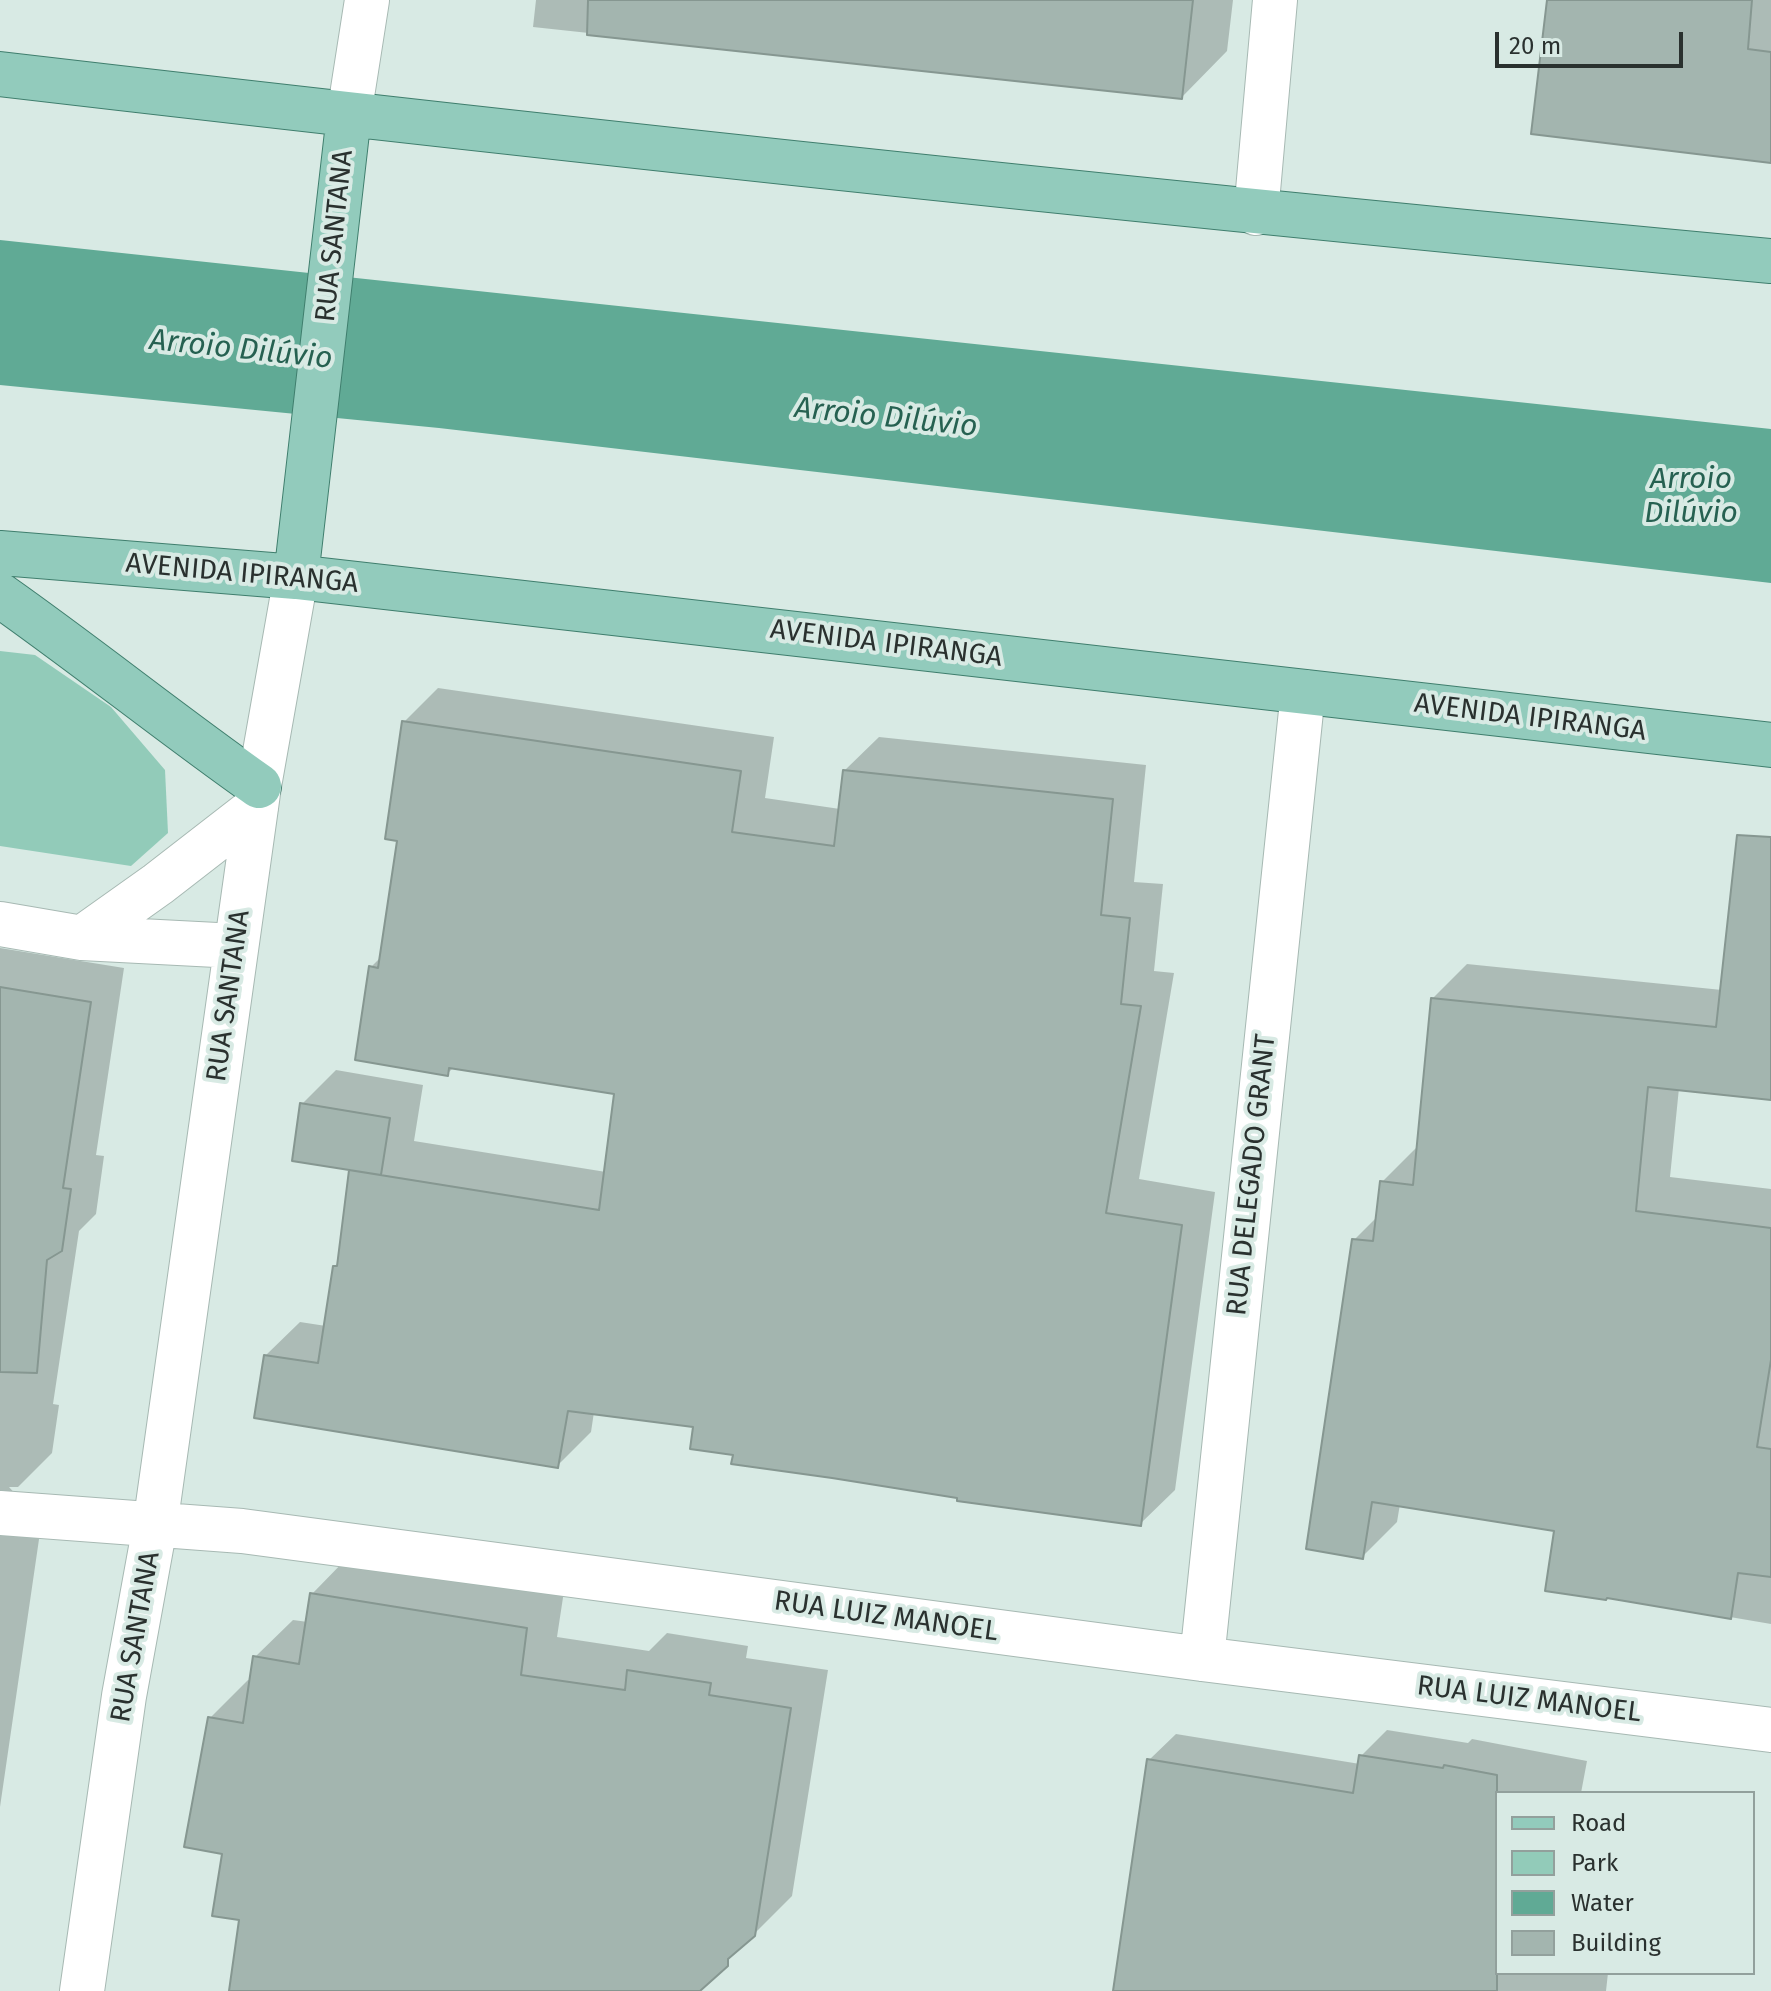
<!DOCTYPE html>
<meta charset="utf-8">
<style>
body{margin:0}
#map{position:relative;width:1771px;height:1991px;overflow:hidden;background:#d8eae4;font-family:"Fira Sans",sans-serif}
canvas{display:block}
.legend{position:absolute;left:1495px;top:1791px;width:260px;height:184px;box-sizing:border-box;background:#d8eae4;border:2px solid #92a09c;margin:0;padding:10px 14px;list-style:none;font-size:24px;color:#2a312f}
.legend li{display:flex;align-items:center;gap:16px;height:40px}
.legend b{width:40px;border:2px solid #92a09c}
.scale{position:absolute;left:1495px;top:32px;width:188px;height:36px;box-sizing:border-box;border:4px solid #2a312f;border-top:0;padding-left:10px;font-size:24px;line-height:28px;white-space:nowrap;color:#2a312f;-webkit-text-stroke:6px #d8eae4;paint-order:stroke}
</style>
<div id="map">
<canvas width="1771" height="1991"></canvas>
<ul class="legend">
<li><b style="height:10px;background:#92cbbc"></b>Road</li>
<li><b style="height:22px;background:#92cbb9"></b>Park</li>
<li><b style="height:22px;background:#60aa95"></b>Water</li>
<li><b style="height:22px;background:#a3b5af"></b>Building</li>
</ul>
<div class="scale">20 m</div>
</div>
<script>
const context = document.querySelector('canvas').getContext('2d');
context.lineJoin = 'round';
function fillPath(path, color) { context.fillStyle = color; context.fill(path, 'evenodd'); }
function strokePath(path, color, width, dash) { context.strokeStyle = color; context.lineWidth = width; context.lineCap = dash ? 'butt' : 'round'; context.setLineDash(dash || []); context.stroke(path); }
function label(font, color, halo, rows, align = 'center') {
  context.font = font + ' "Fira Sans",sans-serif'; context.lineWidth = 8; context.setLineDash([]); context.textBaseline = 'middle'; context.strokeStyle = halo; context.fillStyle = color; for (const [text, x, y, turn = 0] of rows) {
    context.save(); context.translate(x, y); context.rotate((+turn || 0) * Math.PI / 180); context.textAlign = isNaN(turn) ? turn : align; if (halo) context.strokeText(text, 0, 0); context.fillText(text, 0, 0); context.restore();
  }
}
const green = new Path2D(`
 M0 651 35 655 111 707 165 770 168 833 131 866 0 846Z`);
const water = new Path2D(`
 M0 240 1771 429V583L439 428 0 385Z`);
const shadow = new Path2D(`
 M536 0H1233L1227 51 1182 97 533 27Z
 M1549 0H1771V161Z
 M438 688 774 737 765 798 840 809 844 771 879 737 1146 765 1134 882 1163 884 1154 971 1174 973 1139 1179 1215 1192 1175 1490 1140 1524 959 1497 735 1453 695 1425 594 1412 591 1432 557 1466 265 1356 300 1322 326 1326 335 1266 340 1262 351 1171 353 1168 302 1104 336 1070 423 1085 414 1141 606 1172 616 1092 454 1067 448 1073 371 967 382 956 400 839 404 722Z
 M1771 850V1098L1679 1088 1670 1177 1771 1189V1624L1607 1596 1556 1529 1400 1504 1397 1522 1362 1557 1354 1240 1378 1216 1382 1182 1417 1147 1432 999 1467 964 1722 990Z
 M0 948 124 968 96 1155 104 1156 96 1214 79 1231 53 1404 59 1405 52 1453 18 1487H9L20 1499 44 1505 0 1807Z
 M349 1556 564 1591 557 1637 649 1651 667 1633 748 1646 746 1658 828 1670 792 1896 697 1991H231L242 1918 225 1852 210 1718 248 1680 251 1681 255 1657 293 1620 308 1622 312 1594Z
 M1387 1730 1468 1743 1472 1739 1587 1761 1581 1793H1497V1973H1608L1606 1991H1114L1149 1760 1176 1734 1360 1764 1361 1756Z`);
const building = new Path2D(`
 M588 0H1193L1182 99 587 35Z
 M1547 0H1752L1748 49 1771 52V163L1531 134Z
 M402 721 741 771 732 832 834 846 843 770 1113 799 1101 915 1130 918 1121 1004 1141 1006 1106 1213 1182 1225 1141 1526 957 1501V1498L832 1478 731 1464 733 1455 690 1449 693 1427 568 1411 558 1468 254 1418 264 1355 318 1363 333 1266H337L349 1170 599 1210 614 1094 449 1068 448 1076 355 1060 369 966 378 968 397 841 385 839Z
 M1737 835 1771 837V1100L1648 1087 1636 1211 1771 1228V1360L1757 1447 1771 1449V1577L1738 1573 1731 1619 1607 1598 1606 1600 1545 1591 1554 1531 1372 1502 1363 1559 1306 1549 1352 1239 1373 1241 1380 1181 1413 1185 1431 998 1716 1027Z
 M0 987 91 1002 63 1188 71 1189 62 1251 47 1260 37 1373 0 1372Z
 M300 1103 390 1118 381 1175 292 1161Z
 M310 1593 527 1628 521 1675 625 1690 627 1670 711 1683 709 1695 791 1708 755 1936 728 1959V1966L700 1991H229L239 1920 212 1916 222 1854 184 1847 208 1717 243 1723 253 1656 299 1664Z
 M1359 1755 1443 1768 1444 1765 1497 1775V1991H1113L1147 1759 1353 1793Z`);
const minor = new Path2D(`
 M349 115 367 0
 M1256 213 1275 0
 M0 924 82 938 236 946
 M82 938 158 884 256 808
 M0 1513 242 1531 1202 1659 1771 1730
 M1202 1659 1303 692
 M82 1991 124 1696 155 1526 259 786 296 577`);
const major = new Path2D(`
 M0 74C590 143 1180 206 1771 261
 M0 553 296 577 1771 745
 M296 577 349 115
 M0 595C88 657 171 724 259 786`);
const streetNames = [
 ["RUA SANTANA",335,236,-84],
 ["AVENIDA IPIRANGA",242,574,5],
 ["AVENIDA IPIRANGA",886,644,7],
 ["AVENIDA IPIRANGA",1530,718,7],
 ["RUA SANTANA",229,996,-82],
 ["RUA DELEGADO GRANT",1252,1175,-84],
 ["RUA LUIZ MANOEL",886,1617,8],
 ["RUA SANTANA",136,1637,-80],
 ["RUA LUIZ MANOEL",1529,1700,7]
];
const waterNames = [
 ["Arroio Dilúvio",241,350,6],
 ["Arroio Dilúvio",886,418,6],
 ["Arroio",1691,480],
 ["Dilúvio",1691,514]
];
fillPath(green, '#92cbb9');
fillPath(water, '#60aa95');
fillPath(shadow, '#0003');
fillPath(building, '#a3b5af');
strokePath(building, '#869791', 2);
strokePath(minor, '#a7b9b3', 46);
strokePath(major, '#3f7e6d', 46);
strokePath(minor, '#fff', 44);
strokePath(major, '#92cbbc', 44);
label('28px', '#2a312f', '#d8eae4', streetNames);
label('italic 30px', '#266151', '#d8eae4', waterNames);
</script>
